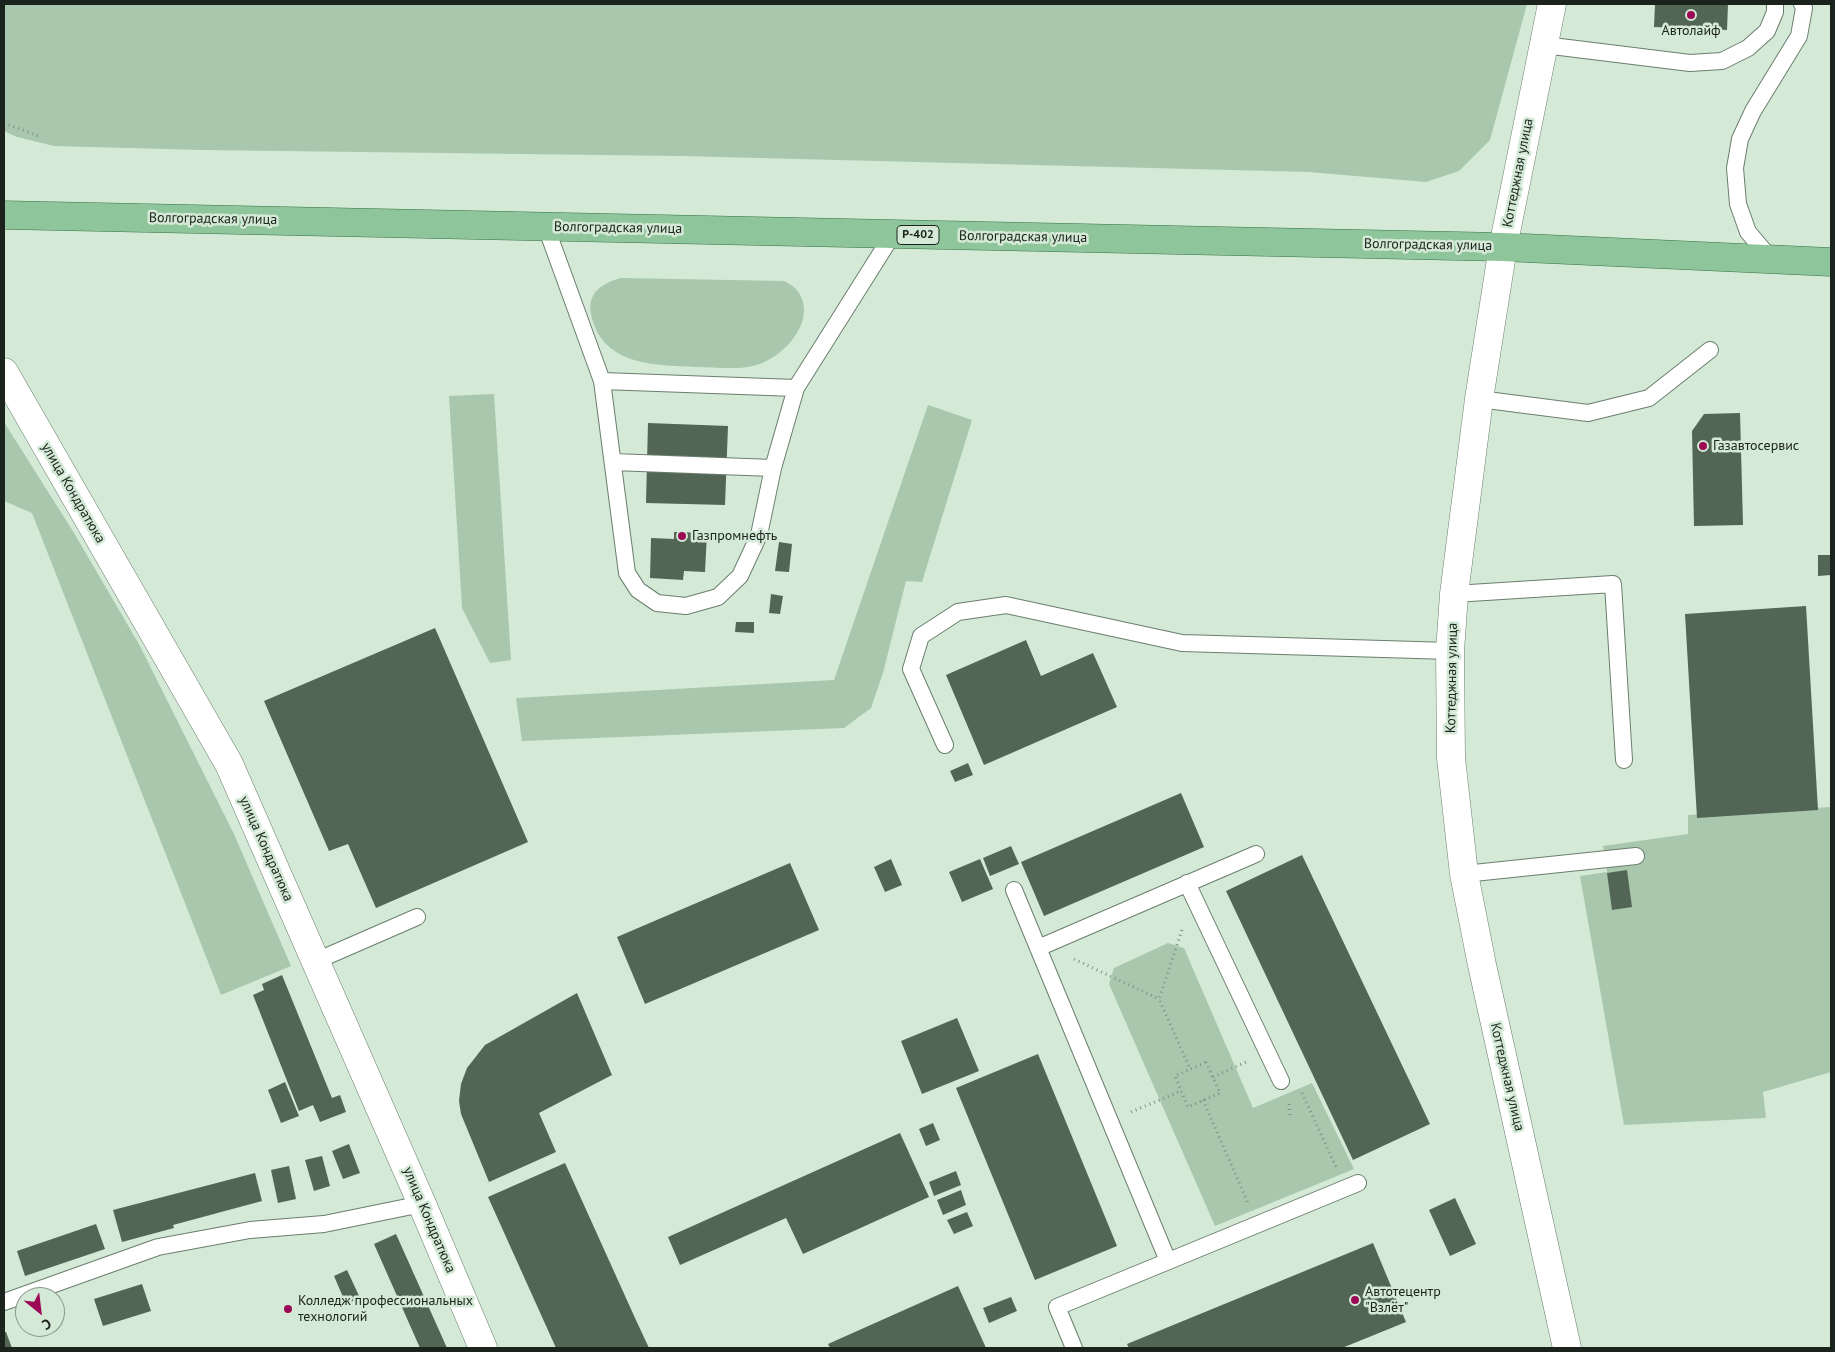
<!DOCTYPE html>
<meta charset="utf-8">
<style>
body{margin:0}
#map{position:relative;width:1835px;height:1352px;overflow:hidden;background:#d4e9d6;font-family:"PT Sans",sans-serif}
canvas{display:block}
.frame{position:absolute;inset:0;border:5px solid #1b231c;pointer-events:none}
.north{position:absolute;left:15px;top:1287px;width:50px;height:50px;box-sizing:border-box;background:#d4e9d6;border:1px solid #8a9a8c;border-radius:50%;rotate:151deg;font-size:14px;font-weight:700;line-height:20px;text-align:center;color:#1b231c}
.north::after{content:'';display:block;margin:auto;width:18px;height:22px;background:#9c0855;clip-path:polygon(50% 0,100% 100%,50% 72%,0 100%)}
</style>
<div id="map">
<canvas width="1835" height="1352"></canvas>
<div class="frame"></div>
<div class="north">С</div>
</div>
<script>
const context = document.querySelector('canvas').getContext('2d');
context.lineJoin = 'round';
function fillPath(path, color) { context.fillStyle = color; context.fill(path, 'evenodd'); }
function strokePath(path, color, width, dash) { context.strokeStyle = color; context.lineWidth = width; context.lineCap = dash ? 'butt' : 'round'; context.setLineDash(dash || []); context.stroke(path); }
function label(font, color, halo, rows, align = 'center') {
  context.font = font + ' "PT Sans",sans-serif'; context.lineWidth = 5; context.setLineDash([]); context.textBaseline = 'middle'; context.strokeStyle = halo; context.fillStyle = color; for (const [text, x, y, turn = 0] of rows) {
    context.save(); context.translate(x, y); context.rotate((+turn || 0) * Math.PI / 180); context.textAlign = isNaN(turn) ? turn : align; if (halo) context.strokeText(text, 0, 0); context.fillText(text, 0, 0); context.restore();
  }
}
const green = new Path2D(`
 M4 4H1527L1490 140 1459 171 1426 182 1309 172 681 156 202 150 54 146 17 137 4 131Z
 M621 278 784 281C788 283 793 286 796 289 821 319 782 360 753 366 735 370 715 367 696 367 654 365 602 366 591 314 587 292 603 283 621 278Z
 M494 394 511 660 490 663 462 608 449 396Z
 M928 405 972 420 922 582 906 581 883 673 871 708 844 728 522 741 516 698 834 680Z
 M4 422 74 533 140 646 234 834 291 966 221 995 32 513 4 501Z
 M1831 807V1072L1763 1092 1766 1118 1624 1125 1580 876 1607 872 1603 846 1688 834V815Z
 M1168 943 1184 948 1253 1108 1312 1083 1354 1169 1215 1226 1109 984 1114 968Z`);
const building = new Path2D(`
 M1655 4H1728L1727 30 1654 27Z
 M1740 413 1743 525 1694 526 1692 431 1704 414Z
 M648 423 728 426 725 505 646 503Z
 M674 532 707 533 705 572 684 571 683 580 650 578 651 538 674 539Z
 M779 542 792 544 789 572 775 571Z
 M1818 555H1831V575L1818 576Z
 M771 594 783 596 780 614 769 613Z
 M1806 606 1818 810 1697 818 1685 614Z
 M736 622H754V633L735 632Z
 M435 628 528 842 376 908 348 844 329 851 264 701Z
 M1026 640 1041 676 1093 653 1117 707 984 765 946 675Z
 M968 763 973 775 955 782 950 771Z
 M1181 793 1204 847 1044 916 1021 862Z
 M1011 846 1019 864 990 876 983 858Z
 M1302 855 1430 1124 1353 1160 1226 891Z
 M891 859 902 885 885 892 874 867Z
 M980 859 993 889 962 902 949 872Z
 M790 863 819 930 645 1004 617 937Z
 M1627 870 1632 907 1612 910 1607 873Z
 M282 975 332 1098 340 1095 346 1112 320 1122 313 1105 299 1111 253 995 264 990 262 984Z
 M577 993 612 1075 539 1113 556 1152 489 1182 461 1114 459 1101 461 1084 467 1068 485 1045Z
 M957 1018 979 1071 922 1094 901 1041Z
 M1038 1054 1117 1246 1035 1280 956 1088Z
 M285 1082 299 1116 281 1123 268 1090Z
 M933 1123 940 1140 926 1146 919 1129Z
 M900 1133 929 1197 803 1254 786 1218 680 1265 668 1237Z
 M349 1144 360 1173 343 1179 332 1151Z
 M322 1156 330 1186 314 1191 305 1160Z
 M565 1163 635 1318 649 1348H556L488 1197Z
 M289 1166 296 1199 278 1203 271 1170Z
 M956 1171 961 1185 934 1196 929 1182Z
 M255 1173 262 1201 173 1225 174 1228 122 1242 113 1210Z
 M961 1190 966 1205 943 1215 937 1200Z
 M1455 1198 1476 1244 1450 1256 1429 1210Z
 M967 1212 973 1226 954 1234 947 1220Z
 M96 1224 105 1249 25 1276 17 1251Z
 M396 1234 447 1348H420L374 1244Z
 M1373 1243 1406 1322 1342 1348H1129L1127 1344Z
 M347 1270 360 1298 346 1304 334 1276Z
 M142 1284 151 1311 103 1326 94 1299Z
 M958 1286 986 1348H830L828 1344Z
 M1011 1297 1017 1311 989 1323 983 1308Z
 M4 1332H6L12 1348H4Z`);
const path = new Path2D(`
 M4 123 41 137
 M1182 930 1159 999 1190 1069
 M1074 959 1159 999
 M1206 1062 1220 1093 1188 1107 1175 1076Z
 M1213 1077 1246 1062
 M1302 1093 1336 1167
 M1203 1100 1248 1203
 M1289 1104 1290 1119
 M1131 1112 1181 1091`);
const service = new Path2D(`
 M1544 45 1690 63 1722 61 1748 48 1767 31 1775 12V4
 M546 227 602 381 627 573 638 590 657 603 686 606 718 597 740 576 759 535 773 468 796 388 893 234
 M1771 259 1748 232 1738 204 1735 168 1740 139 1753 111 1799 36 1804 8 1802 4
 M602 381 796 388
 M1479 399 1588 413 1649 398 1710 350
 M613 462 773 468
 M1454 594 1613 584 1624 760
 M945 745 911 669 921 636 958 612 1006 605 1182 643 1450 651
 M1464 874 1636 856
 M1187 883 1281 1081
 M1014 890 1168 1261
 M1038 948 1256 854
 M316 961 417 917
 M4 1302 158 1247 250 1230 324 1224 422 1204
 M1074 1348 1057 1307 1358 1183`);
const tertiary = new Path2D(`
 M1552 4 1503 247 1479 399 1454 594 1450 651 1451 758 1464 874 1482 965 1567 1348
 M4 372 229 764 422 1204 483 1348`);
const primary = new Path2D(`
 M4 215 1503 247 1831 262`);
const markers = [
 [1691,15,5,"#9c0855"],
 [1703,446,5,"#9c0855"],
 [682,536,5,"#9c0855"],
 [1355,1300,5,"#9c0855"],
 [288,1309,5,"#9c0855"]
];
const shields = [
 [918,235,42]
];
const shieldNames = [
 ["Р-402",918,235]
];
const poiNames = [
 ["Автолайф",1691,31,"center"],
 ["Газавтосервис",1713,446],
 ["Газпромнефть",692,536],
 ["Автотецентр",1365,1292],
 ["\"Взлёт\"",1365,1308],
 ["Колледж профессиональных",298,1301],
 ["технологий",298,1317]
];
const streetNames = [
 ["Коттеджная улица",1518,173,-79],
 ["Волгоградская улица",213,219,1],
 ["Волгоградская улица",618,228,1],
 ["Волгоградская улица",1023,237,1],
 ["Волгоградская улица",1428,245,1],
 ["улица Кондратюка",73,493,60],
 ["Коттеджная улица",1452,678,-89],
 ["улица Кондратюка",266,849,66],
 ["Коттеджная улица",1507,1077,77],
 ["улица Кондратюка",429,1220,67]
];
fillPath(green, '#a9c7ad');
fillPath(building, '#536555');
strokePath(service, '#6b7e6d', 18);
strokePath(tertiary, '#6b7e6d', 29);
strokePath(primary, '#357443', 29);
strokePath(path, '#819082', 3, [1, 4]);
strokePath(service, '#fff', 16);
strokePath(tertiary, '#fff', 28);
strokePath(primary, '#8ec59b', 28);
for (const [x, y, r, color] of markers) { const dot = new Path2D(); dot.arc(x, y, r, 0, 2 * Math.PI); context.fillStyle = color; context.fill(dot); strokePath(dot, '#d4e9d6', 2); }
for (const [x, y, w] of shields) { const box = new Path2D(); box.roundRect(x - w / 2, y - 9.5, w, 19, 4); context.fillStyle = '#d4e9d6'; context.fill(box); strokePath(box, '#1b231c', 1); }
label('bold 12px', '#1b231c', null, shieldNames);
label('14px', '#1b231c', '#d4e9d6', poiNames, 'left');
label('14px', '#1b231c', '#d4e9d6', streetNames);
</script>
